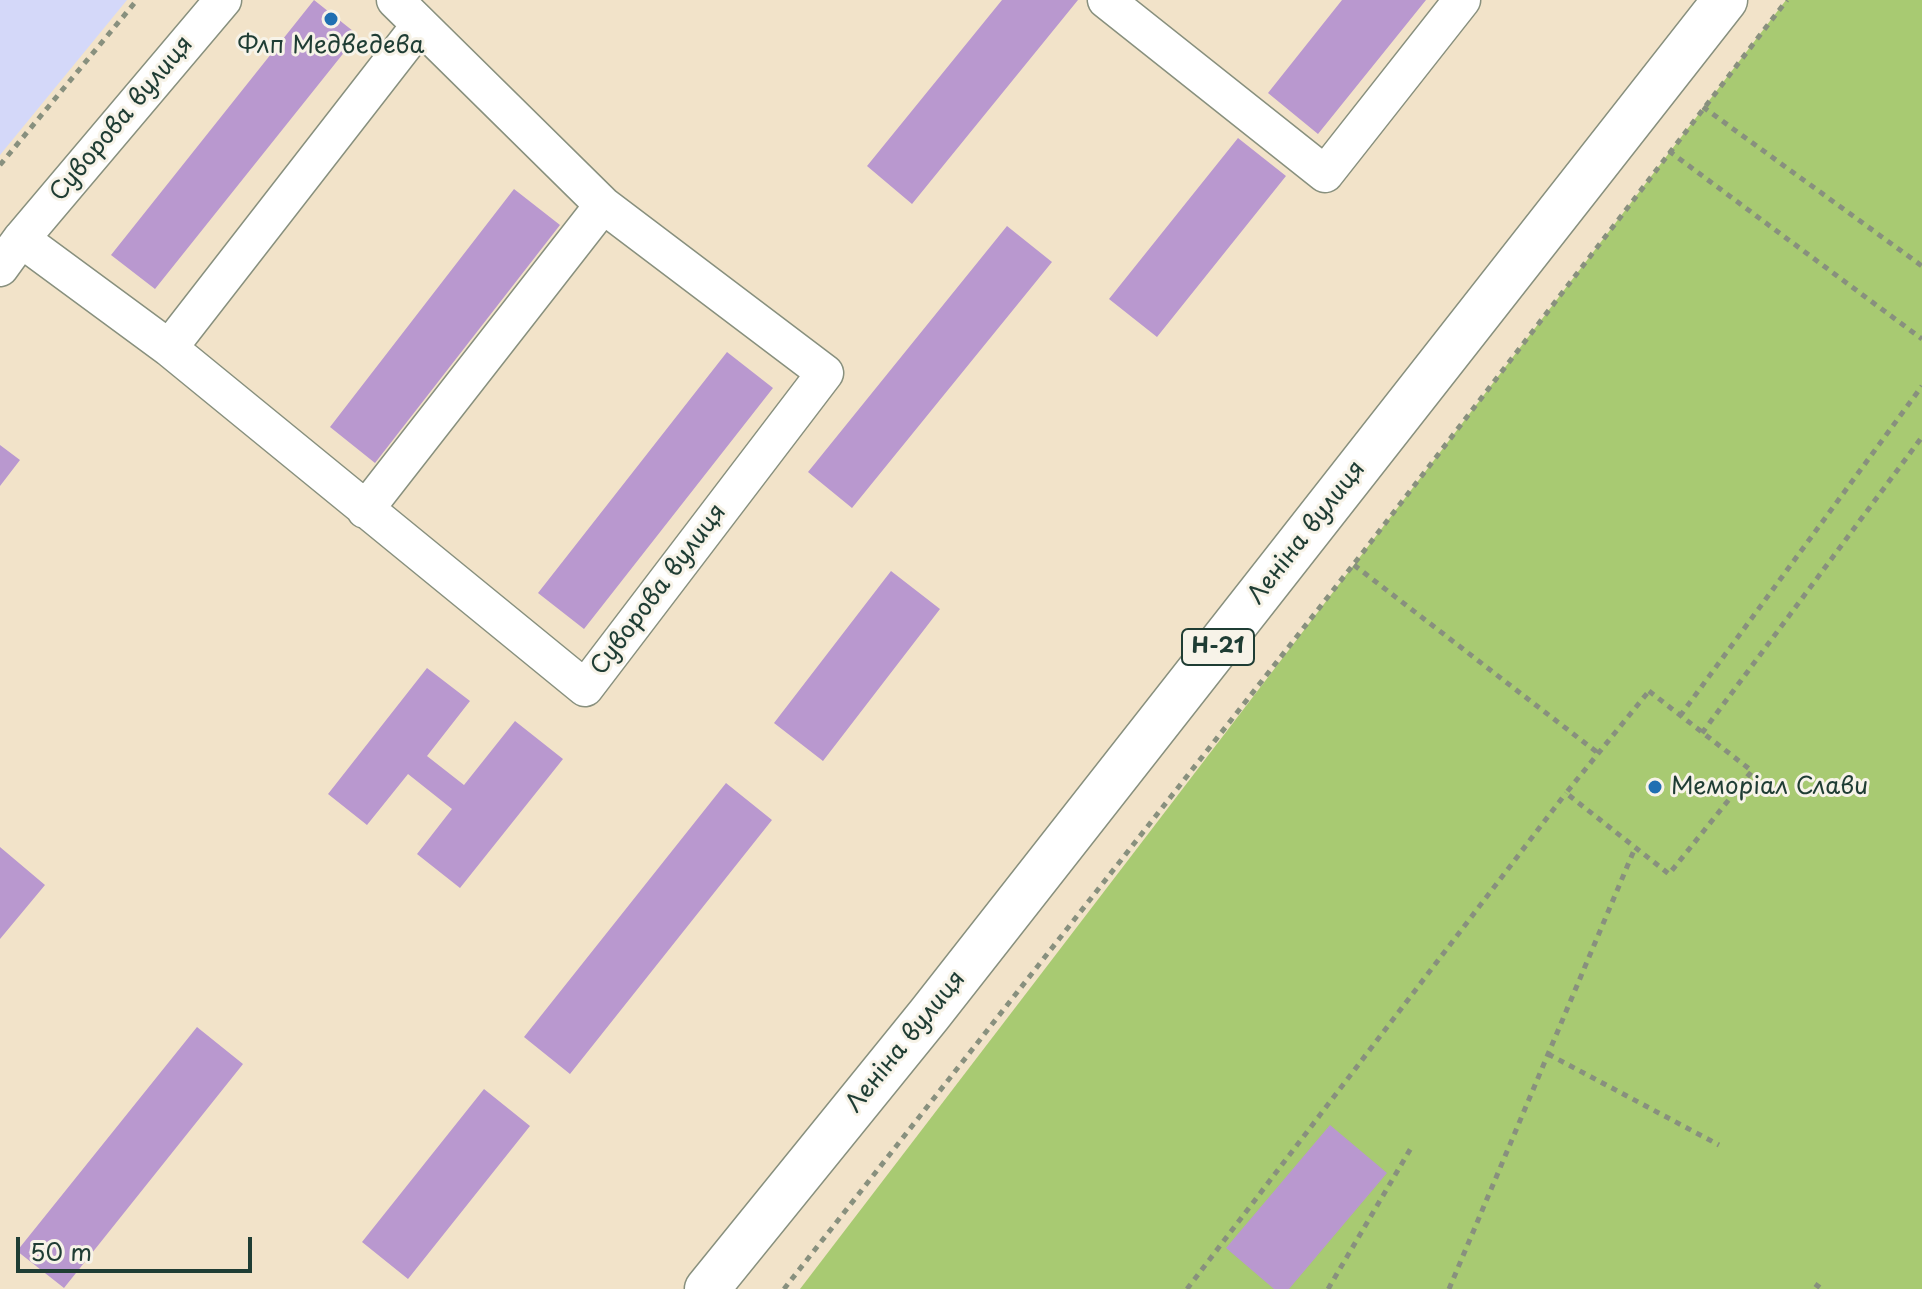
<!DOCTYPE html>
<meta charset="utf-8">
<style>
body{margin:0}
#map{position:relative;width:1922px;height:1289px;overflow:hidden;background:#f2e3c9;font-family:"Playpen Sans",sans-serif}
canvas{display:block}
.scale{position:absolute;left:16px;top:1237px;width:236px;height:36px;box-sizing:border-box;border:4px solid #1f3d34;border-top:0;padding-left:10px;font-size:24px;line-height:28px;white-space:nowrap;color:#1f3d34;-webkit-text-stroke:6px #f7f3e8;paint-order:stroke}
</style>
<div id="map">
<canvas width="1922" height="1289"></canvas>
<div class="scale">50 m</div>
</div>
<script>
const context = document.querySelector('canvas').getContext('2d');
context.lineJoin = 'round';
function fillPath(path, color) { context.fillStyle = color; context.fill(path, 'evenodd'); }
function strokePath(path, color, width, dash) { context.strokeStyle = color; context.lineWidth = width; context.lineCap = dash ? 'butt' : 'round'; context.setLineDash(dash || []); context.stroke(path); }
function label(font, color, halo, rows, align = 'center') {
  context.font = font + ' "Playpen Sans",sans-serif'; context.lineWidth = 6; context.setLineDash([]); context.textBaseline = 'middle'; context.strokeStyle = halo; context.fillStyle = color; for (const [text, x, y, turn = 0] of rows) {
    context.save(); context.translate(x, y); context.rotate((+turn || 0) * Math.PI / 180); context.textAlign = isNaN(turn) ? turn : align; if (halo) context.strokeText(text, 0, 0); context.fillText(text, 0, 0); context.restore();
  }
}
const built = new Path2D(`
 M0 0H127L0 155Z`);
const green = new Path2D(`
 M1786 0H1922V1289H800Z`);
const building = new Path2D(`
 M314 0 358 35 155 289 111 255Z
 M1002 0H1078L912 204 867 166Z
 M1342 0H1426L1318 134 1268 93Z
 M1238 138 1286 176 1157 337 1109 299Z
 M514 189 560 225 375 463 330 427Z
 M1007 226 1052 262 852 508 808 472Z
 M727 352 773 388 584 629 538 593Z
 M0 445 20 460 0 486Z
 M891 571 940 609 823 761 774 723Z
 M427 668 470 701 427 756 464 785 515 721 563 759 460 888 417 854 452 809 408 774 367 825 328 794Z
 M726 783 772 820 570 1074 524 1037Z
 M0 847 45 885 0 939Z
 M197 1027 243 1064 64 1288 17 1251Z
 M484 1089 530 1126 408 1279 362 1242Z
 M1330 1125 1387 1173 1289 1289H1274L1226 1248Z`);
const path = new Path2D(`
 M1703 107 1922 266
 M1669 151 1922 339
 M0 165 137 0
 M1354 565 1598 753
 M1649 691 1752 771 1669 874 1566 793Z
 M1680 716 1922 386
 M1702 733 1922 437
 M1548 1054 1719 1145
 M1815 1284 1822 1289
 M784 1289 1364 551 1787 0
 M1187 1289 1566 793
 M1328 1289 1411 1148
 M1449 1289 1635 848`);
const minor = new Path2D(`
 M1106 0 1325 174 1462 0
 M21 239 169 348 585 688 825 373 603 205 395 0
 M0 268 21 239 223 0
 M169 348 420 25
 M365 510 603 205`);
const major = new Path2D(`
 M707 1289 929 1015 1725 0`);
const markers = [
 [331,19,8,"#1f6fb2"],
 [1655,787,8,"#1f6fb2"]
];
const shields = [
 [1218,647,72]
];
const shieldNames = [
 ["Н-21",1218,647]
];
const poiNames = [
 ["Флп Медведева",331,46],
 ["Меморіал Слави",1671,787,"left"]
];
const streetNames = [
 ["Суворова вулиця",122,119,-50],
 ["Леніна вулиця",1307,533,-52],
 ["Суворова вулиця",659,590,-53],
 ["Леніна вулиця",906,1042,-51]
];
fillPath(built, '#d4d8f9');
fillPath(green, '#a8ca72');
fillPath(building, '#b998cf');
strokePath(minor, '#88907e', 39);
strokePath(major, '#88907e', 47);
strokePath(path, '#88907e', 5, [6, 6]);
strokePath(minor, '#fff', 36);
strokePath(major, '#fff', 44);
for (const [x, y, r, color] of markers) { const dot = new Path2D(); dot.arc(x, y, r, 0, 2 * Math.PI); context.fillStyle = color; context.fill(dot); strokePath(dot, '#f7f3e8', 3); }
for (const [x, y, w] of shields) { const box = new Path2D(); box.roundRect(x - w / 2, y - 18, w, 36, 6); context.fillStyle = '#f7f3e8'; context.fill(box); strokePath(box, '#1f3d34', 2); }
label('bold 22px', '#1f3d34', null, shieldNames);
label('24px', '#1f3d34', '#f7f3e8', poiNames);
label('24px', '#1f3d34', '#f7f3e8', streetNames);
</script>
